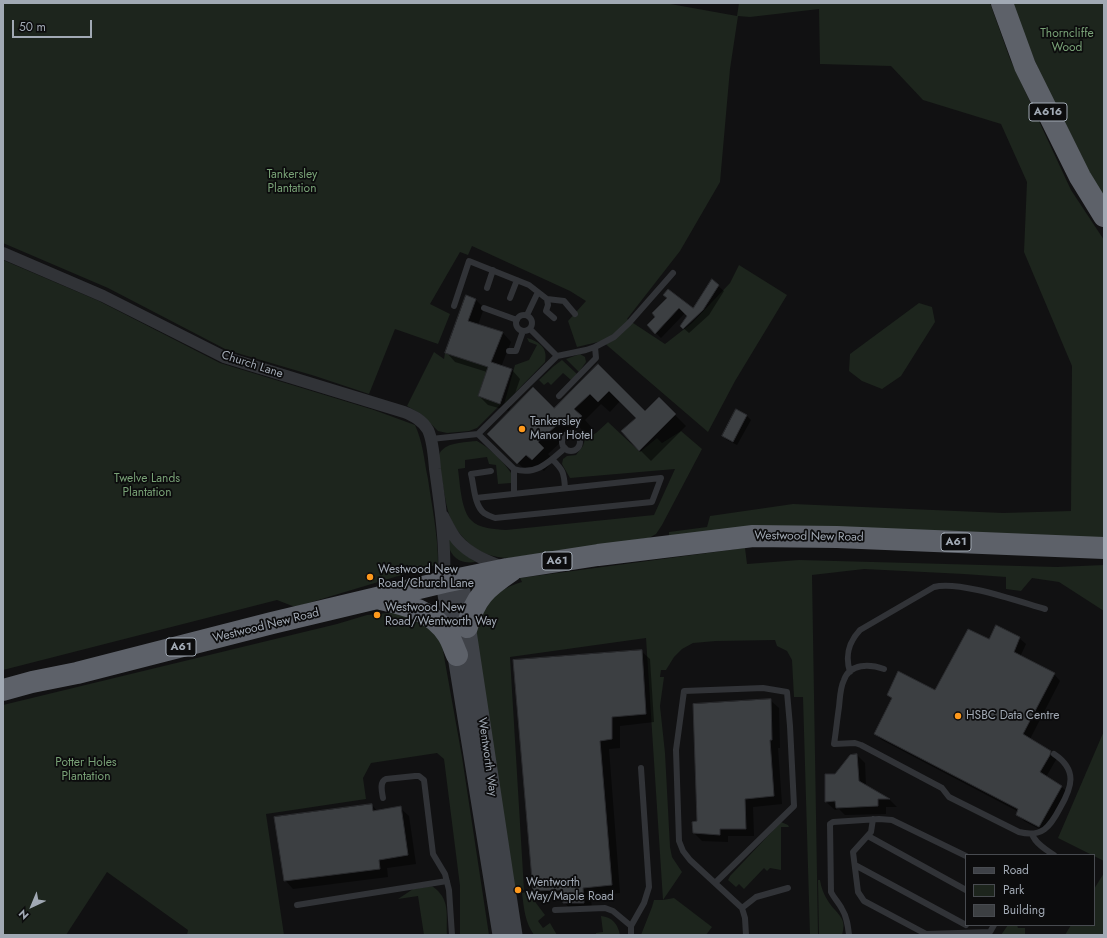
<!DOCTYPE html>
<style>
body{margin:0}
#map{position:relative;width:1107px;height:938px;overflow:hidden;background:#111112;font-family:Jost,sans-serif}
canvas{display:block}
.frame{position:absolute;inset:0;border:4px solid #a1a9b4;pointer-events:none}
.legend{position:absolute;left:965px;top:854px;width:130px;height:72px;box-sizing:border-box;background:#0c0c0d;border:1px solid #484b50;margin:0;padding:5px 7px;list-style:none;font-size:12px;color:#a1a9b4}
.legend li{display:flex;align-items:center;gap:8px;height:20px}
.legend b{width:20px;border:1px solid #484b50}
.north{position:absolute;left:12px;top:886px;width:40px;height:40px;-webkit-text-stroke:3px #0c0c0d;paint-order:stroke;rotate:224deg;font-size:11px;font-weight:700;line-height:16px;text-align:center;color:#a1a9b4}
.north::after{content:'';display:block;margin:auto;width:14px;height:18px;background:#a1a9b4;clip-path:polygon(50% 0,100% 100%,50% 72%,0 100%)}
.scale{position:absolute;left:12px;top:20px;width:80px;height:18px;box-sizing:border-box;border:2px solid #a1a9b4;border-top:0;padding-left:5px;font-size:12px;line-height:14px;white-space:nowrap;color:#a1a9b4;-webkit-text-stroke:3px #0c0c0d;paint-order:stroke}
</style>
<div id="map">
<canvas width="1107" height="938"></canvas>
<div class="frame"></div>
<ul class="legend">
<li><b style="height:5px;background:#3f4248"></b>Road</li>
<li><b style="height:11px;background:#1d251d"></b>Park</li>
<li><b style="height:11px;background:#3c3f42"></b>Building</li>
</ul>
<div class="north">N</div>
<div class="scale">50 m</div>
</div>
<script>
const context = document.querySelector('canvas').getContext('2d');
context.lineJoin = 'round';
function fillPath(path, color) { context.fillStyle = color; context.fill(path, 'evenodd'); }
function strokePath(path, color, width, dash) { context.strokeStyle = color; context.lineWidth = width; context.lineCap = dash ? 'butt' : 'round'; context.setLineDash(dash || []); context.stroke(path); }
function label(font, color, halo, rows, align = 'center') {
  context.font = font + ' Jost,sans-serif'; context.lineWidth = 3.5; context.setLineDash([]); context.textBaseline = 'middle'; context.strokeStyle = halo; context.fillStyle = color; for (const [text, x, y, turn = 0] of rows) {
    context.save(); context.translate(x, y); context.rotate((+turn || 0) * Math.PI / 180); context.textAlign = isNaN(turn) ? turn : align; if (halo) context.strokeText(text, 0, 0); context.fillText(text, 0, 0); context.restore();
  }
}
const green = new Path2D(`
 M3 3H665L737 16 739 3H990L1010 59 1071 190 1104 240V538L669 536V532L707 527 710 516 793 504 1003 513 1071 511 1072 366 1024 252 1027 182 1001 124 923 100 891 66 820 64 819 9 750 17 738 16 730 69 720 182 680 251 627 319 665 344 692 323 730 283 739 265 787 295 735 381 708 432 602 341 577 347 568 321 586 301 570 291 472 246 468 255 460 252 430 304 450 314 438 344 395 329 369 394 315 376 227 350 108 288 3 243Z
 M1012 3H1104V202L1068 137 1024 36Z
 M3 260 99 301 220 363 374 410 415 425C423 442 424 460 428 479 432 507 438 536 438 564L295 607 277 600 3 670Z
 M919 303 932 307 935 322 901 376 882 389 862 381 849 371 850 354Z
 M527 338C540 342 548 348 545 362L504 404 515 365 529 360 537 345 529 342Z
 M434 352 444 359 445 353 488 367 478 396 501 404 477 428 469 431 447 433 438 431 421 414 407 406Z
 M580 354 585 357 586 362 579 372 566 359Z
 M562 360 577 374 571 380 563 373 551 385 548 382 544 385 539 380 554 366Z
 M608 422 640 452 657 438 662 443 681 431 702 449 662 525 656 534 649 538 509 558C488 557 475 551 461 535 458 531 453 526 451 520 446 507 444 492 442 479 440 469 435 457 442 450 450 442 467 442 477 441 490 448 505 463 513 476L511 483 498 484 496 465 489 464 487 457 465 460V468L458 469C460 483 461 510 471 520 479 529 495 529 506 530L654 515 675 469 570 478 562 464 563 459 567 456 576 455 583 446 585 439 596 433Z
 M444 531C453 545 463 554 476 562 452 565 449 550 444 531Z
 M745 548 747 564 799 560 1057 567 1104 565V611L1059 582 1032 578 1021 591 1006 589V577L964 574 864 569 812 575 818 935H810L803 697H794L792 660 787 651 777 646 775 640 716 641 693 643 682 649 674 657 666 670H661L660 677H664L660 706 665 753 670 847 672 857 682 872 663 900 674 898 712 927 706 935H641L652 907 654 900H663L646 638 510 657 524 890 514 887 467 627 480 623C486 599 499 589 522 582L520 578Z
 M398 612 433 628 442 645 462 757 489 935H460V886L444 759 437 753 371 763 363 778 366 799 266 814 284 935H187L188 930 107 872 66 935H3V705L337 624 367 615Z
 M1104 731V861L1058 838Z
 M781 822 788 825 789 827H781V870L770 868 767 871 764 868 744 889 739 884 736 887 728 880 730 876Z
 M1104 873V935H1065L1071 925H1094V889Z
 M818 880H820C821 887 824 895 828 901 836 914 848 917 842 935H819Z
 M432 886C451 899 446 915 447 935H424L418 896 398 899 413 889Z
 M526 892 533 899 545 915 538 921 543 928 550 923 557 935H534C525 922 524 909 522 893Z
 M601 916C613 917 618 925 620 935H596V933L603 932Z
 M1008 925H1017L1018 928H1025V935H1001Z`);
const shadow = new Path2D(`
 M712 281 724 291 709 315 689 333 681 326 688 316 685 313 661 338 648 325 656 317 668 298 693 309Z
 M467 296 476 300 484 308 478 325 503 333 511 342 501 367 512 370 520 379 509 411 488 405 479 396 487 372 455 362 447 353Z
 M598 365 645 413 659 399 686 426 651 461 622 432 638 418 620 401 610 412 601 404 585 420 592 428 586 434 578 426 548 454 554 460 544 471 538 466 529 474 489 434 554 410Z
 M736 410 747 416 751 420 737 445 727 440 723 436Z
 M1019 638 1026 644 1020 657 1054 674 1060 681 1030 739 1050 752 1057 758 1046 777 1061 786 1068 793 1045 832 1024 821 1018 814 1019 812 882 740 875 734 893 699 888 694 936 692 990 640Z
 M641 651 650 659 654 722 620 726V748L609 749 620 893 591 897 592 911H572L564 902 563 898 542 899 534 891 514 661Z
 M770 700 779 708 780 748H778L782 804 753 807 754 836H728V842L702 841 694 833 698 822Z
 M857 755 865 763 866 786 890 800 897 807H886V814L845 815 839 809 835 810 826 802V775H835Z
 M372 805 378 812 400 808 409 816 416 864 387 868 388 877 293 889 285 880Z`);
const building = new Path2D(`
 M712 279 719 285 703 310 683 329 680 326 687 316 679 308 655 334 647 325 655 317 652 313 667 298 663 295 668 289 693 308Z
 M466 295 476 299 468 321 503 332 491 362 512 369 500 404 478 396 488 367 445 353Z
 M598 364 645 411 659 397 676 414 639 451 621 431 636 418 609 391 598 402 590 394 574 409 582 416 575 424 567 416 538 442 544 448 532 460 526 455 517 464 487 434 533 387 554 408Z
 M736 409 747 415 733 442 722 436Z
 M996 625 1020 637 1014 652 1055 673 1023 734 1051 751 1050 755 1040 772 1062 786 1039 827 1016 815 1018 809 874 734 892 698 887 695 898 671 935 690 968 629 989 639Z
 M642 650 646 714 612 717V739L600 741 612 885 583 888 584 903H563L561 890 533 891 513 660Z
 M771 699 772 740H770L774 796 745 799 746 829H720V835L693 833 692 822 697 821 693 704Z
 M857 754 859 781 890 799H878V806L836 808 835 801 825 802V774H835L850 755Z
 M372 804 373 811 401 806 408 855 379 860 380 869 284 881 274 817Z`);
const lane = new Path2D(`
 M487 288 493 270
 M510 298 517 280
 M547 299 548 305 546 311 554 318
 M454 306 469 261 529 285 538 292
 M484 308 517 320
 M516 323a8 8 0 1 1 16 0a8 8 0 1 1-16 0Z
 M527 315 538 292 547 299 564 301 575 314
 M530 329 557 356
 M509 351H516L523 331
 M559 396 596 358 595 347
 M562 442a9 9 0 1 1 18 0a9 9 0 1 1-18 0Z
 M478 434 514 469C536 476 549 462 565 448
 M431 439 478 434 557 356 586 350 595 347 614 337 629 323 673 273
 M552 459C563 470 564 472 565 488
 M514 494V469
 M476 498 661 478 652 502 495 518C492 517 487 515 484 513 474 505 474 485 471 474L491 471
 M884 669C870 664 850 663 844 680 840 688 840 698 839 707 837 720 836 732 834 744L855 743 861 745 942 788 949 797 1019 832C1042 838 1050 827 1060 808 1072 787 1078 770 1054 754
 M850 672C845 656 848 643 860 630L934 587C958 580 1020 602 1045 609
 M383 798C382 792 379 782 386 779L415 776H419L424 780 433 854 445 874 449 890 452 935
 M873 819 871 832 853 852 858 892 864 901 926 934 990 932 994 925
 M1032 834C1035 843 1046 850 1054 855
 M868 836 966 890
 M855 865 966 925
 M715 883 794 806 790 726 787 692 763 688 684 691 676 750 679 841 683 851 690 860 742 908 745 918 746 935
 M297 905 447 881
 M742 908 756 897 788 888
 M555 910 605 908 613 911 631 926
 M631 935V926L644 903 649 887 641 768
 M849 935C848 926 847 917 842 909 839 903 834 898 831 892L830 824 833 822 879 819 892 820 966 856`);
const street = new Path2D(`
 M3 253 103 296 224 357 404 412C414 416 422 420 428 430 433 441 434 457 435 469 440 505 446 545 444 582
 M443 516C447 524 451 533 457 540 469 554 487 561 503 567`);
const secondary = new Path2D(`
 M460 578 514 935
 M444 582 501 935`);
const highway = new Path2D(`
 M1002 3 1025 66 1080 177 1104 216
 M381 599C407 605 433 611 448 635 452 641 454 649 457 655
 M467 627C475 597 486 588 511 571
 M3 690 32 682 77 673 272 623 444 582 507 569 598 555 753 536 837 537 1104 548`);
const markers = [
 [522,429,4,"#fe991c"],
 [370,577,4,"#fe991c"],
 [377,615,4,"#fe991c"],
 [958,716,4,"#fe991c"],
 [518,890,4,"#fe991c"]
];
const shields = [
 [1048,112,38],
 [956,542,30],
 [557,561,30],
 [181,647,30]
];
const shieldNames = [
 ["A616",1048,112],
 ["A61",956,542],
 ["A61",557,561],
 ["A61",181,647]
];
const parkNames = [
 ["Thorncliffe",1067,34],
 ["Wood",1067,48],
 ["Tankersley",292,175],
 ["Plantation",292,189],
 ["Twelve Lands",147,479],
 ["Plantation",147,493],
 ["Potter Holes",86,763],
 ["Plantation",86,777]
];
const streetNames = [
 ["Church Lane",252,365,18],
 ["Westwood New Road",809,537,1],
 ["Westwood New Road",266,626,-14],
 ["Wentworth Way",487,757,82]
];
const poiNames = [
 ["Tankersley",530,422],
 ["Manor Hotel",530,436],
 ["Westwood New",378,570],
 ["Road/Church Lane",378,584],
 ["Westwood New",385,608],
 ["Road/Wentworth Way",385,622],
 ["HSBC Data Centre",966,716],
 ["Wentworth",526,883],
 ["Way/Maple Road",526,897]
];
fillPath(green, '#1d251d');
fillPath(shadow, '#0007');
fillPath(building, '#3c3f42');
strokePath(building, '#2a2b2e', 1);
strokePath(lane, '#313337', 6);
strokePath(street, '#313337', 12);
strokePath(secondary, '#3f4248', 17);
strokePath(highway, '#5d6169', 22);
for (const [x, y, r, color] of markers) { const dot = new Path2D(); dot.arc(x, y, r, 0, 2 * Math.PI); context.fillStyle = color; context.fill(dot); strokePath(dot, '#0c0c0d', 1.5); }
for (const [x, y, w] of shields) { const box = new Path2D(); box.roundRect(x - w / 2, y - 9, w, 18, 3); context.fillStyle = '#0c0c0d'; context.fill(box); strokePath(box, '#a1a9b4', 1); }
label('bold 11px', '#a1a9b4', null, shieldNames);
label('12px', '#78a176', '#0c0c0d', parkNames);
label('12px', '#a1a9b4', '#0c0c0d', streetNames);
label('12px', '#a1a9b4', '#0c0c0d', poiNames, 'left');
</script>
